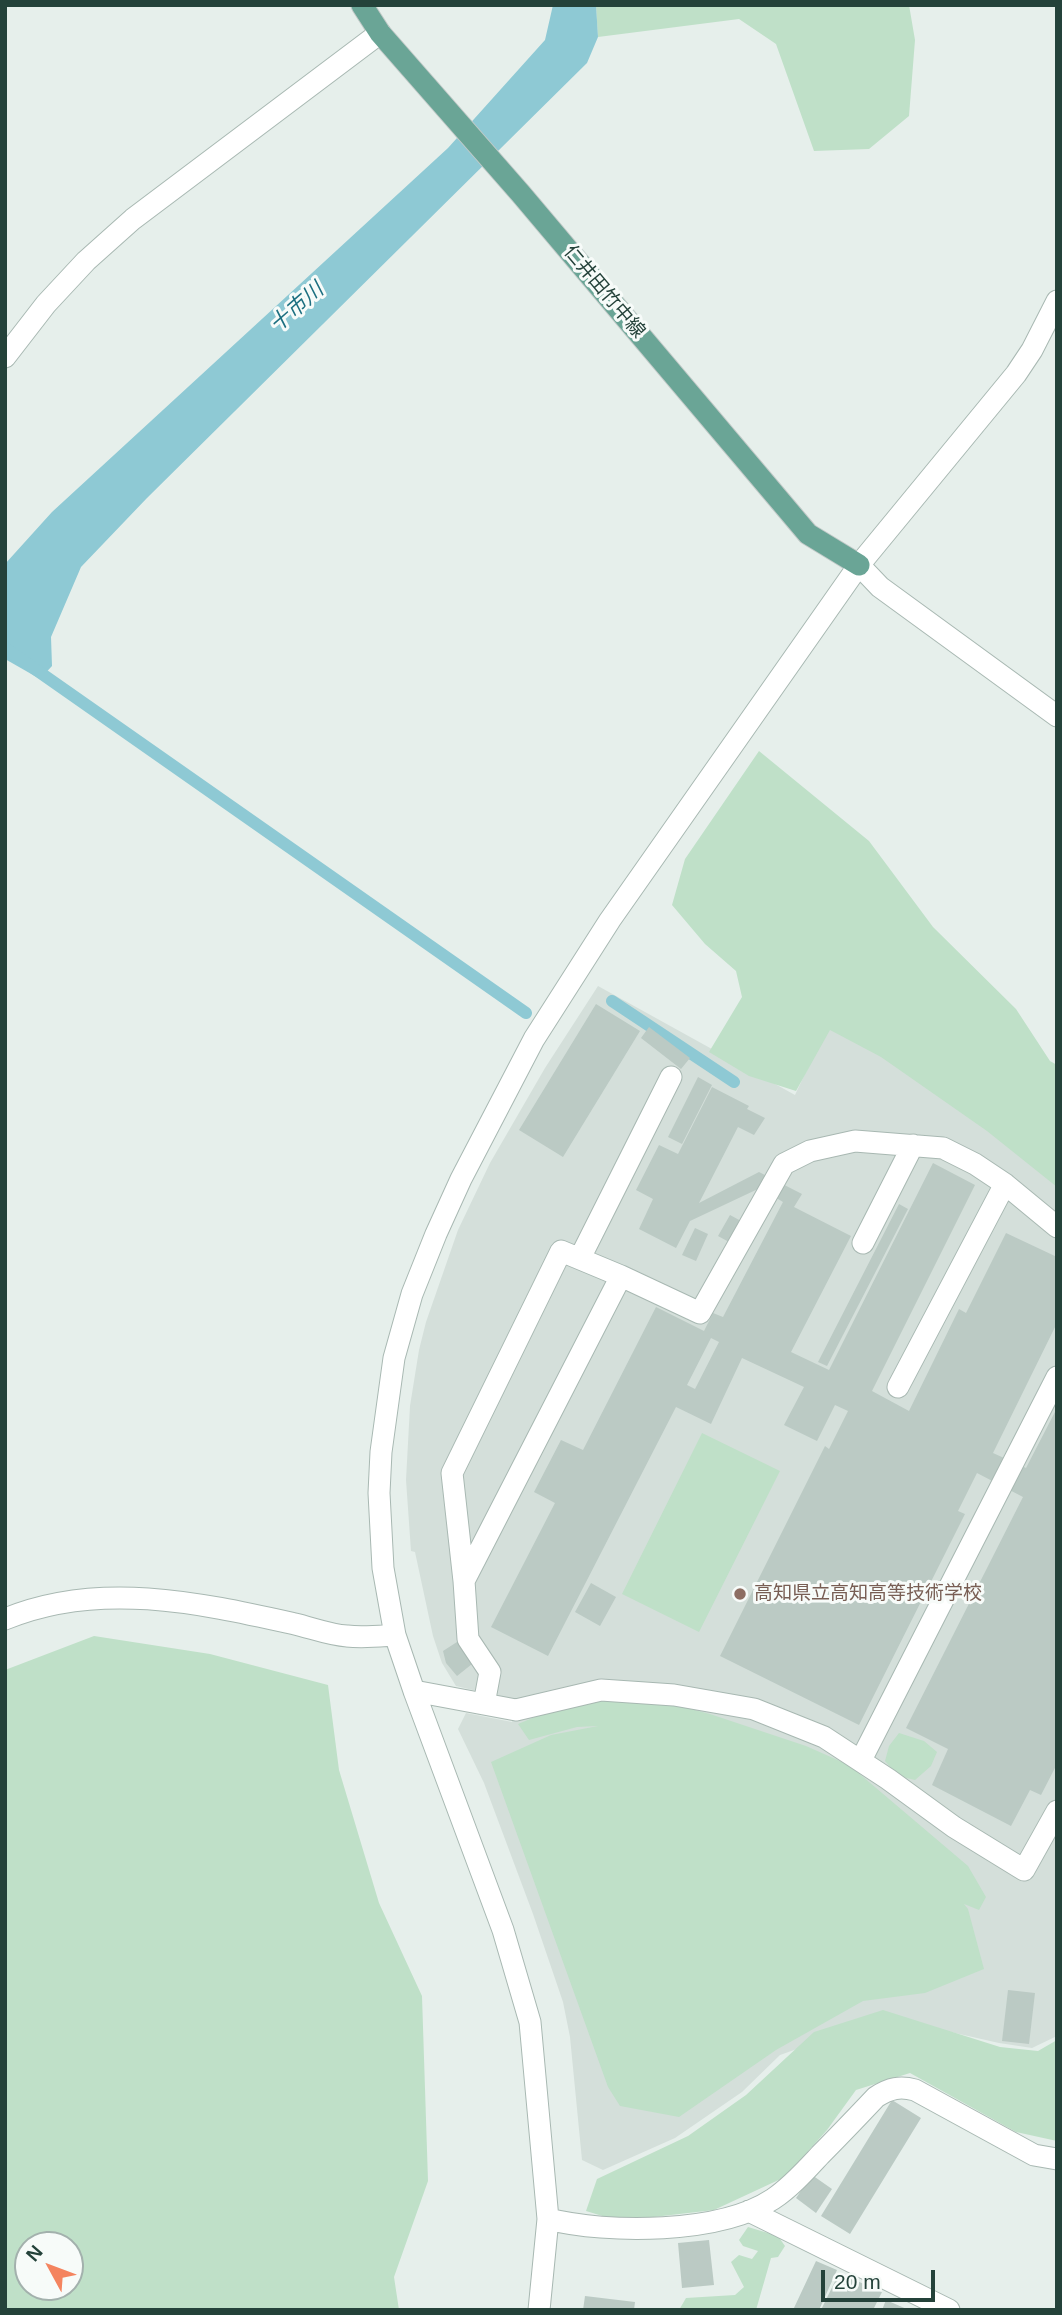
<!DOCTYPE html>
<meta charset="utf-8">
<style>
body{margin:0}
#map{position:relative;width:1062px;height:2315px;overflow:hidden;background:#e6efeb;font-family:Helvetica,sans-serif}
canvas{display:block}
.frame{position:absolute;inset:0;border:7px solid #24423a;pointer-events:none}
.north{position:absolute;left:14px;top:2231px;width:70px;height:70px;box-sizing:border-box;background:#f7fbf9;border:2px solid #a3b1ad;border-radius:50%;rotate:311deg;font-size:19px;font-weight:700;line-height:28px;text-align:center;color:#24423a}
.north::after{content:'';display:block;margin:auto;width:24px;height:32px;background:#f4845f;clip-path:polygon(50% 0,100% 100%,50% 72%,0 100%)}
.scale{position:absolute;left:821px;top:2270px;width:114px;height:32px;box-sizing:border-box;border:4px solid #24423a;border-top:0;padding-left:9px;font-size:21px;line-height:24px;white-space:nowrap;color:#24423a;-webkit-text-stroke:5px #f7fbf9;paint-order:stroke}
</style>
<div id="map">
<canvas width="1062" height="2315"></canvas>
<div class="frame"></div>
<div class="north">N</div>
<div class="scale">20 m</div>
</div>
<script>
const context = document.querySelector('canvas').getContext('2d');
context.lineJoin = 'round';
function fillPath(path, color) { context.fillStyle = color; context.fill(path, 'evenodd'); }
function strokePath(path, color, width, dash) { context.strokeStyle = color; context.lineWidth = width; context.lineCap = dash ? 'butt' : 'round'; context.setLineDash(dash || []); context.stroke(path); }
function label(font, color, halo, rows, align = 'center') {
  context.font = font + ' Helvetica,"Noto Sans JP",sans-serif'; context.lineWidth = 6; context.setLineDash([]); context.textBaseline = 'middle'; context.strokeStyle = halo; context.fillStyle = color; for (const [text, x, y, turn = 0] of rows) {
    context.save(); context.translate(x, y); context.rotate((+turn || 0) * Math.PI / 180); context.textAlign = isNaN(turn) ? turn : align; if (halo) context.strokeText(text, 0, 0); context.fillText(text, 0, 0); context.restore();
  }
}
const built = new Path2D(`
 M598 986 795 1095 836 1008 1057 1155V2036L1032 2048 999 2043 911 2023 856 2028 780 2055 742 2092 675 2138 603 2170 582 2160 570 2037 563 2002 533 1914 484 1783 458 1729 466 1713 512 1722 514 1700 456 1686 442 1663 433 1636 415 1552 411 1551 406 1480 410 1406 419 1350 426 1322 458 1230 490 1163 545 1068Z`);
const green = new Path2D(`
 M596 5H909L915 40 909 116 869 149 814 151 776 44 739 19 598 37Z
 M759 751 869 841 933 927 1016 1009 1050 1061 1057 1065V1187L987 1131 881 1057 830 1030 796 1091 749 1076 709 1052 742 997 736 971 705 944 672 905 685 859Z
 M702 1433 780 1471 699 1632 622 1594Z
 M94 1636 210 1654 328 1685 339 1770 379 1903 422 1996 428 2181 394 2277 399 2310H5V1670ZM70 2245V2287H28V2245Z
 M593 1700 664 1702 710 1714 806 1746 849 1765 968 1866 986 1897 979 1910 964 1904 968 1909 984 1969 925 1993 863 2001 776 2050 679 2117 620 2106 608 2087 491 1762 551 1735 598 1726 577 1727 529 1740 518 1724 544 1713Z
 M899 1733 924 1741 937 1752 931 1766 915 1780 898 1776 885 1761 889 1746Z
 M883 2010 1000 2047 1038 2051 1057 2040V2141L1016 2132 910 2073 856 2090 827 2130 785 2177 714 2210 619 2221 586 2211 597 2179 688 2136 746 2095 814 2032Z
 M748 2227 778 2236 785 2246 778 2257 771 2258 756 2310H679L686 2298 735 2295 744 2287 731 2262 739 2255 752 2259 758 2251 743 2246 739 2240Z`);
const water = new Path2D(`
 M553 5H596L598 37 587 63 147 498 81 567 51 637 52 666 40 679 5 659V564L52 512 448 148 545 40Z`);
const stream = new Path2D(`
 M5 648 526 1013
 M612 1001 734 1082`);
const building = new Path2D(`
 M596 1004 640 1031 563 1157 519 1130Z
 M649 1027 690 1058 681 1069 641 1038Z
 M698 1077 712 1085 682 1144 668 1137Z
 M712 1087 749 1106 747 1109 765 1118 754 1135 738 1127 699 1203 759 1172 802 1194 794 1207 851 1236 791 1352 829 1370 933 1163 975 1185 872 1391 909 1411 959 1309 966 1313 1006 1233 1057 1257V1323L993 1453 1026 1468 1057 1408V1764L1041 1795 1030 1790 1011 1826 932 1785 948 1749 906 1728 1023 1497 977 1473 958 1511 965 1514 859 1725 720 1656 825 1446 829 1449 848 1411 835 1405 817 1441 784 1425 804 1387 742 1358 711 1424 676 1407 548 1656 491 1627 555 1503 534 1492 561 1440 583 1450 656 1307 704 1331 713 1313 723 1317 783 1202 760 1188 690 1221 676 1248 639 1229 653 1199 636 1190 659 1145 678 1154ZM711 1338 719 1342 695 1389 687 1385Z
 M899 1204 908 1209 827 1366 818 1362Z
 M730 1215 741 1221 729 1242 718 1236Z
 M695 1228 708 1234 696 1261 682 1255Z
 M591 1583 616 1597 600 1626 575 1612Z
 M457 1642 472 1664 457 1676 446 1663 443 1651Z
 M1008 1990 1035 1993 1029 2044 1002 2041Z
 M892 2100 921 2118 850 2234 821 2216Z
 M812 2175 832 2189 816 2213 796 2198Z
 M709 2240 714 2285 682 2288 678 2243Z
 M816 2261 837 2270 819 2310H793Z
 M839 2273 882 2292 873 2310H821Z
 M585 2296 635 2302 634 2310H583Z
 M886 2300 909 2310H882Z`);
const minor = new Path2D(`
 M5 357 46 304 86 261 133 219 380 33
 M859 565 880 587 1057 716
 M863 1243 913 1145
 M580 1258 671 1077
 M621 1276 700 1313 784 1164 810 1151 855 1141 943 1148 975 1164 1005 1184 1057 1227
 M898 1387 1005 1184
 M464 1581 452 1473 561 1251 621 1276 464 1581 468 1639 490 1672 484 1704
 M5 1619C99 1580 200 1603 295 1624 312 1628 330 1635 347 1636 363 1638 380 1636 395 1635
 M414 1691 516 1710 601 1690 674 1695 754 1709 824 1737 888 1779 954 1827 1024 1870 1057 1811
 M861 1760 1057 1377
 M749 2211 949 2310
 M548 2219C608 2234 720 2234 773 2199 791 2187 806 2170 820 2155 839 2136 858 2116 876 2097 890 2088 900 2086 915 2090L1034 2155 1057 2159
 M539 2310 548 2219 530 2022 503 1930 414 1691 395 1635 383 1568 379 1493 381 1452 394 1358 412 1294 436 1234 461 1179 534 1039 610 920 859 565 1016 374 1032 350 1057 301`);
const major = new Path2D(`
 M362 5 380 33 521 194 808 534 859 565`);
const markers = [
 [740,1594,7,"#8d6e63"]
];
const streetNames = [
 ["仁井田竹中線",604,292,50]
];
const educationNames = [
 ["高知県立高知高等技術学校",754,1594]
];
const waterNames = [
 ["十市川",297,308,-41]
];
fillPath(built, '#d4dfda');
fillPath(green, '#bfe0c8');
fillPath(water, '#8ec9d4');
strokePath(stream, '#8ec9d4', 12);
fillPath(building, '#bbcac4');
strokePath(minor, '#a8b8b2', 23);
strokePath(major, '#c2cac8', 23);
strokePath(minor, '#fff', 21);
strokePath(major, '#6aa596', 21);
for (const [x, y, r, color] of markers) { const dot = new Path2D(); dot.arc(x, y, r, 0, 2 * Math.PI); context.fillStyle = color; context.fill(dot); strokePath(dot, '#f7fbf9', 2.5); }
label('19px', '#24423a', '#f7fbf9', streetNames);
label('19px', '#785e54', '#f7fbf9', educationNames, 'left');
label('italic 21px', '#1c6f80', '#f7fbf9', waterNames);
</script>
